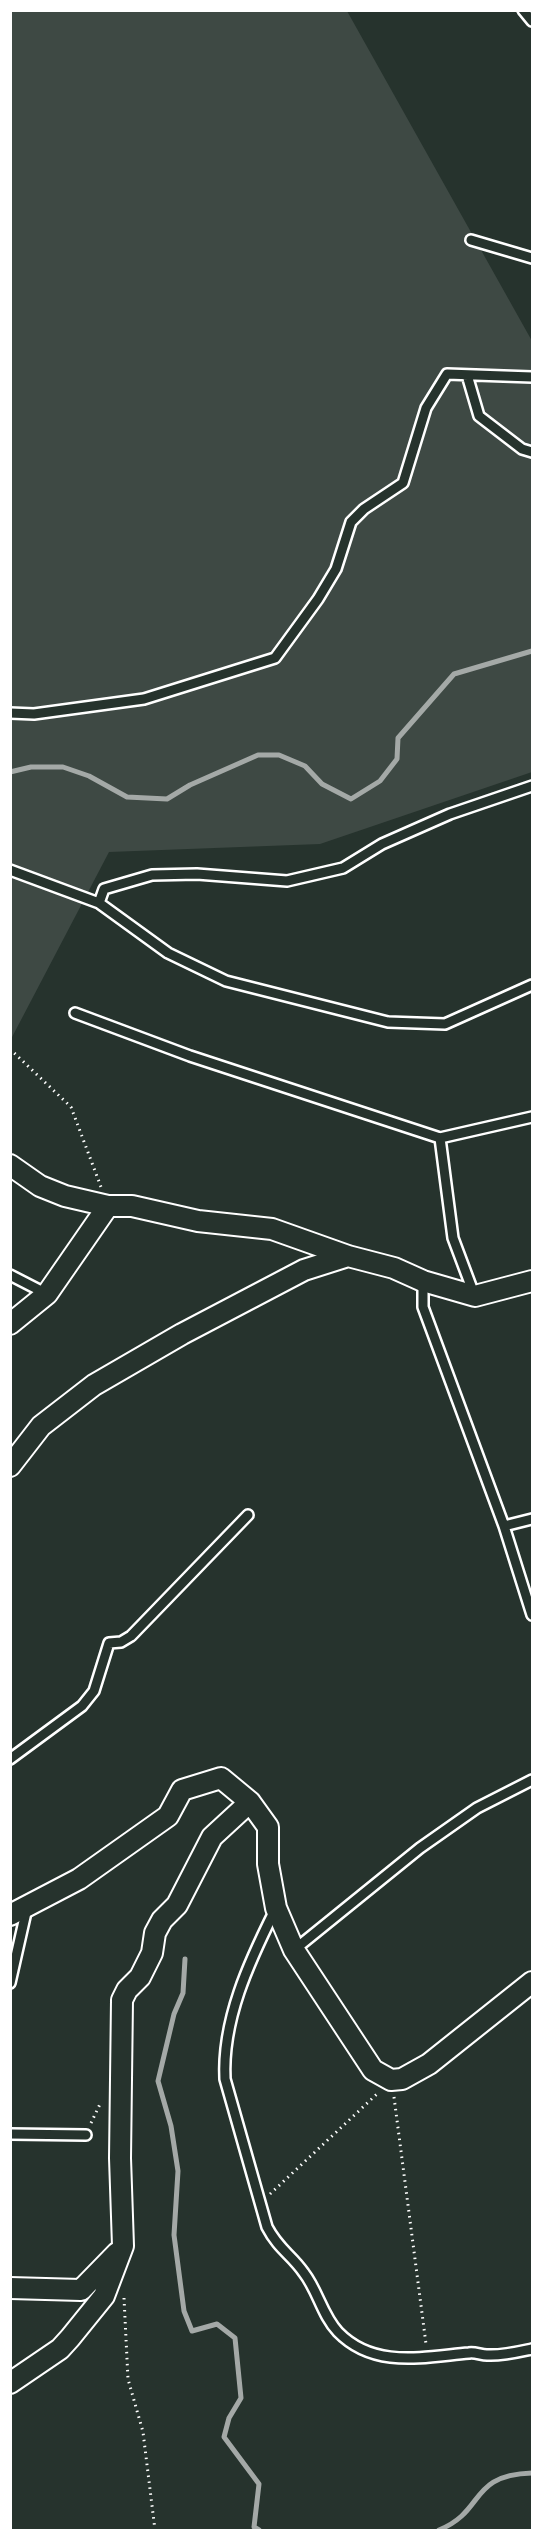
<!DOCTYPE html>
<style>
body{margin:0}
#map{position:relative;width:543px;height:2541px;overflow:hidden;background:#26332d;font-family:Mali,sans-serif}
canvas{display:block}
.frame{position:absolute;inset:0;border:12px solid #fff;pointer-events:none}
</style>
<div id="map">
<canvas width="543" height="2541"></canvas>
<div class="frame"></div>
</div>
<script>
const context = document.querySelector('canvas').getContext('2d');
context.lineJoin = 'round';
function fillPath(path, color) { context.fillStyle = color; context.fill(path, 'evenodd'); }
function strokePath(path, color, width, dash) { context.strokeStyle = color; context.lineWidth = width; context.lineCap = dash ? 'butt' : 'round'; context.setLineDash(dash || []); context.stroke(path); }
const green = new Path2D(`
 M11 11H347L532 341V772L320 844 109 852 11 1039Z`);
const stream = new Path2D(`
 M10 772 31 767H63L89 776 127 797 167 799 190 785 258 755H279L305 766 322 784 351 799 380 781 397 759 398 738 454 674 532 651
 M185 1959 183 1993 174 2014 158 2081 171 2126 178 2171 174 2235 184 2311 192 2331 217 2324 235 2338 241 2398 229 2418 224 2437 259 2484 254 2527 259 2530
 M439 2530C486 2511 468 2475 532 2473`);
const path = new Path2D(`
 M10 1049 71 1107 101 1187
 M394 2097 426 2344
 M91 2123 101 2102
 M270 2194 377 2094
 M124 2298 128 2379 143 2432 155 2530`);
const service = new Path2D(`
 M523 10 532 21
 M471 240 532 258
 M467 375 479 416 522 449 532 452
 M10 713 34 714 144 699 275 658 318 599 336 569 351 522 364 509 403 483 426 408 447 374 532 377
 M10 870 99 903 168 953 226 981 388 1022 445 1024 532 985
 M99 903 104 889 152 875 197 874 287 881 343 868 382 844 450 814 532 786
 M75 1013 190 1056 440 1138
 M10 1275 47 1294
 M423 1281V1307L504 1526 532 1615
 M474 1294 453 1238 440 1138 532 1117
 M504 1526 532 1519
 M10 1759 82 1706 94 1691 109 1643 121 1642 131 1636 248 1515
 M275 1910C249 1962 222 2020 225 2079L267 2227C279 2250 291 2254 304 2273 318 2291 322 2315 338 2332 374 2369 423 2357 469 2353 475 2352 481 2355 487 2355 502 2356 518 2352 532 2349
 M294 1950 420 1848 477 1808 532 1780
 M10 1983 27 1908
 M10 2134 86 2135`);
const minor = new Path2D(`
 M10 1165 40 1186 65 1196 108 1206H132L198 1221 272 1229 348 1256 394 1268 423 1281 475 1296 532 1281
 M10 1324 47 1294 108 1206
 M10 1466 41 1426 94 1385 182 1334 304 1270 348 1256
 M10 1915 79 1879 168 1816 182 1790 221 1778 250 1802 268 1827V1864L276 1908 294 1950 373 2070 391 2080 402 2079 429 2064 532 1982
 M10 2288 81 2290 117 2253
 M10 2383 60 2349 70 2338 104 2296 123 2246 120 2158 122 2000 127 1990 140 1977 152 1953 155 1933 162 1920 177 1905 212 1837 250 1802`);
fillPath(green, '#3e4944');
strokePath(stream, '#a4a9a7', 5);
strokePath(service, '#fff', 14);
strokePath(minor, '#fff', 24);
strokePath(path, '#fff', 3, [1.5, 4.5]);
strokePath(service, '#26332d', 9);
strokePath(minor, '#26332d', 20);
</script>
